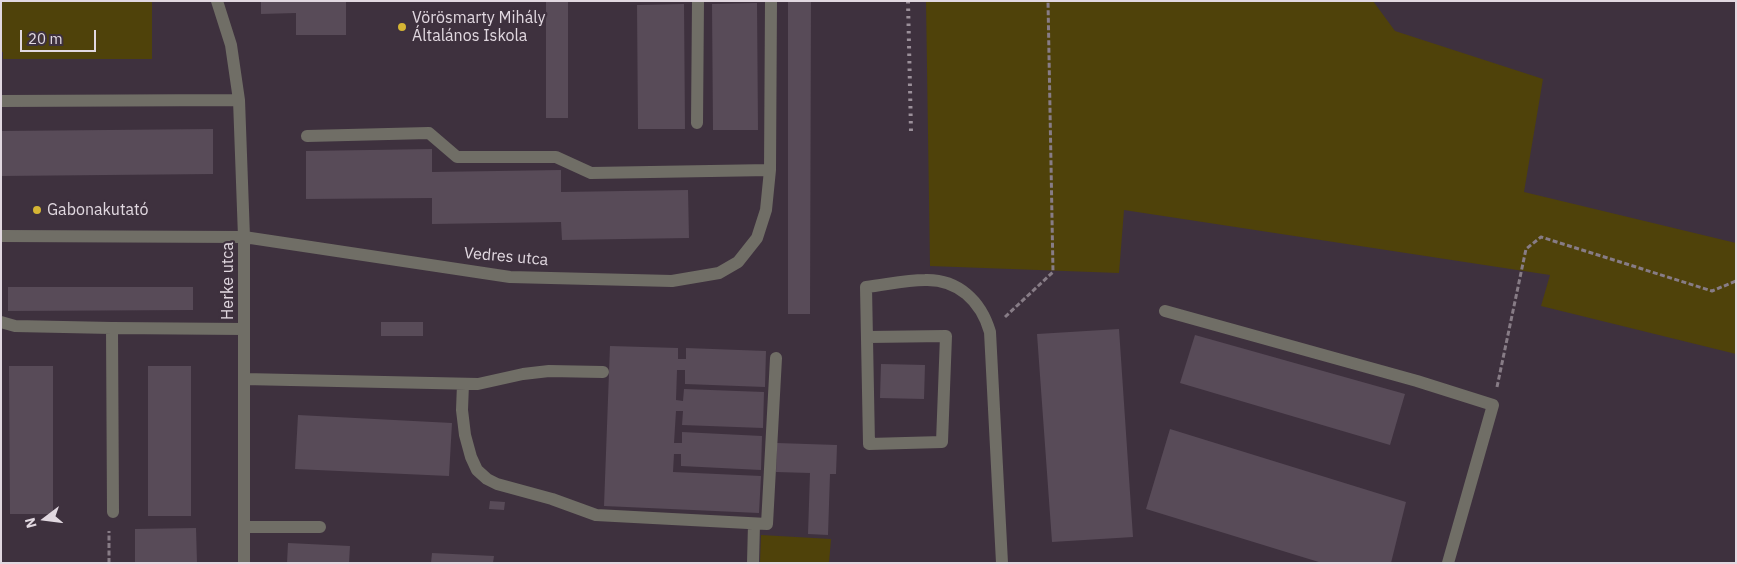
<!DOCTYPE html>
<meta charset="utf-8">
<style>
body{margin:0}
#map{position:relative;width:1737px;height:564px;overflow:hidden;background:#3e313e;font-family:"IBM Plex Sans",sans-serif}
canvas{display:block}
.frame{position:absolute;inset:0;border:2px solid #e1d8e0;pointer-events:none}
.north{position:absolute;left:20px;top:494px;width:50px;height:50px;-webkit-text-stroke:4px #3e313e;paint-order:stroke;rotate:255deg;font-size:14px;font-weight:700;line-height:20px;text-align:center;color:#e1d8e0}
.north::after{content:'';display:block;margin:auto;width:18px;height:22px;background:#e1d8e0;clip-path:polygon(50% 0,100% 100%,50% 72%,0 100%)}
.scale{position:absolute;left:20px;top:30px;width:76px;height:22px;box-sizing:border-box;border:2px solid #e1d8e0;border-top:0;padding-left:6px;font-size:15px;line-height:18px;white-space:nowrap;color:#e1d8e0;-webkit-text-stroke:4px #3e313e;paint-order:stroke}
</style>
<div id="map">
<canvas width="1737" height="564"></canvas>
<div class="frame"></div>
<div class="north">N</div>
<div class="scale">20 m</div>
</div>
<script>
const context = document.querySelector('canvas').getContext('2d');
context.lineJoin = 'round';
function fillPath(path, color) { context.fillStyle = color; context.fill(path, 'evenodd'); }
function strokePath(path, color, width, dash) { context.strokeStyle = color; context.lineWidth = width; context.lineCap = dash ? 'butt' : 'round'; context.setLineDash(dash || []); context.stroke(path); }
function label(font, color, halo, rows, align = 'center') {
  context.font = font + ' "IBM Plex Sans",sans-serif'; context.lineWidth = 4.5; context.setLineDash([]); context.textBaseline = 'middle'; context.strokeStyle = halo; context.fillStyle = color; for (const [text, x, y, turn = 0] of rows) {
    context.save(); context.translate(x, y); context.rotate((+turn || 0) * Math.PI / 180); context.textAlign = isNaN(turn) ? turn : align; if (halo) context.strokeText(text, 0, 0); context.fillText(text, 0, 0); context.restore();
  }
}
const green = new Path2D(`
 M1 1H152V59H3V52H1Z
 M926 1H1373L1395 31 1543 79 1524 192 1736 243V354L1541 306 1550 275 1124 210 1119 273 930 266Z
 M761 535 831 539 829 563H760Z`);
const building = new Path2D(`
 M261 1H346V35H296V13L261 14Z
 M546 1H568V118H546Z
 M788 1H811L810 314H788Z
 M757 3 758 130H713L712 4Z
 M684 4 685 129H638L637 5Z
 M213 129V174L1 176V131Z
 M432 149V172L561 170V192L688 190 689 238 562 240 561 222 432 224V198L306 199V151Z
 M8 287H193V310L8 311Z
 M381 322H423V336H381Z
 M1119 329 1133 537 1052 542 1037 334Z
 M1195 335 1405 394 1390 445 1180 383Z
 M610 346 678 348V359H686V348L766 351 765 387 685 384V370H677L676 400 683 401 684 389 764 392 763 428 682 425 683 411H676L674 443H682V432L762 436 761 470 681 466V454H674L673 472 761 476 759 513 604 506Z
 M881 364 925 365 924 399 880 398Z
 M9 366H53V514H10Z
 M148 366H191V516H148Z
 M298 415 452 423 449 476 295 469Z
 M1170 429 1406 502 1391 563H1322L1146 509Z
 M777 443 837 445 836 474H830L828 535 808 534 810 473 776 472Z
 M490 501 505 502 504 510 489 509Z
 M196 528 197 563H135V529Z
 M288 543 350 546 349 563H287Z
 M432 553 494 556 493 563H431Z`);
const path = new Path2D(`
 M1005 317 1053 272 1048 1
 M1497 387 1526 249 1541 237 1712 291 1736 281
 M109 563V531`);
const minor = new Path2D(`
 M217 1 231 45 239 100 244 237V563
 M1 101 239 100
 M697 123 698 1
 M307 136 429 133 457 157H556L591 173 770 170
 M1 236 244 237 510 277 672 281 719 273 738 262 757 238 766 210 770 170 771 1
 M1165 311 1417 381 1493 405 1448 563
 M1 322 15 326 112 328 244 329
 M112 328 113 512
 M868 337 946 336 942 442 869 444 866 287C885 285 905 280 925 280 958 279 981 301 990 332L1002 563
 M244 379 478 384 523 374 549 371 603 372
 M463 384 462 410 465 435 471 457 477 470 487 479 497 484 552 499 596 515 767 524 776 358
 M244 527H320
 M753 563 754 524`);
const rail = new Path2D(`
 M908 1 911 131`);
const markers = [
 [402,27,5,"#d5b534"],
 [37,210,5,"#d5b534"]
];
const poiNames = [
 ["Vörösmarty Mihály",412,18],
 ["Általános Iskola",412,36],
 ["Gabonakutató",47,210]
];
const streetNames = [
 ["Vedres utca",506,257,5],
 ["Herke utca",228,281,-90]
];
fillPath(green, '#4f420a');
fillPath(building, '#584b58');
strokePath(path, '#877c86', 3, [5, 2.5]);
strokePath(minor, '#706e66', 12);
strokePath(rail, '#9b909a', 4, [2.5, 5]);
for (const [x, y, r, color] of markers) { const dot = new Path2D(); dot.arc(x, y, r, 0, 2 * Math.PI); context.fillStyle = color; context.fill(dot); strokePath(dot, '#3e313e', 2); }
label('16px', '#e1d8e0', '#3e313e', poiNames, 'left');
label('16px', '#e1d8e0', '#3e313e', streetNames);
</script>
